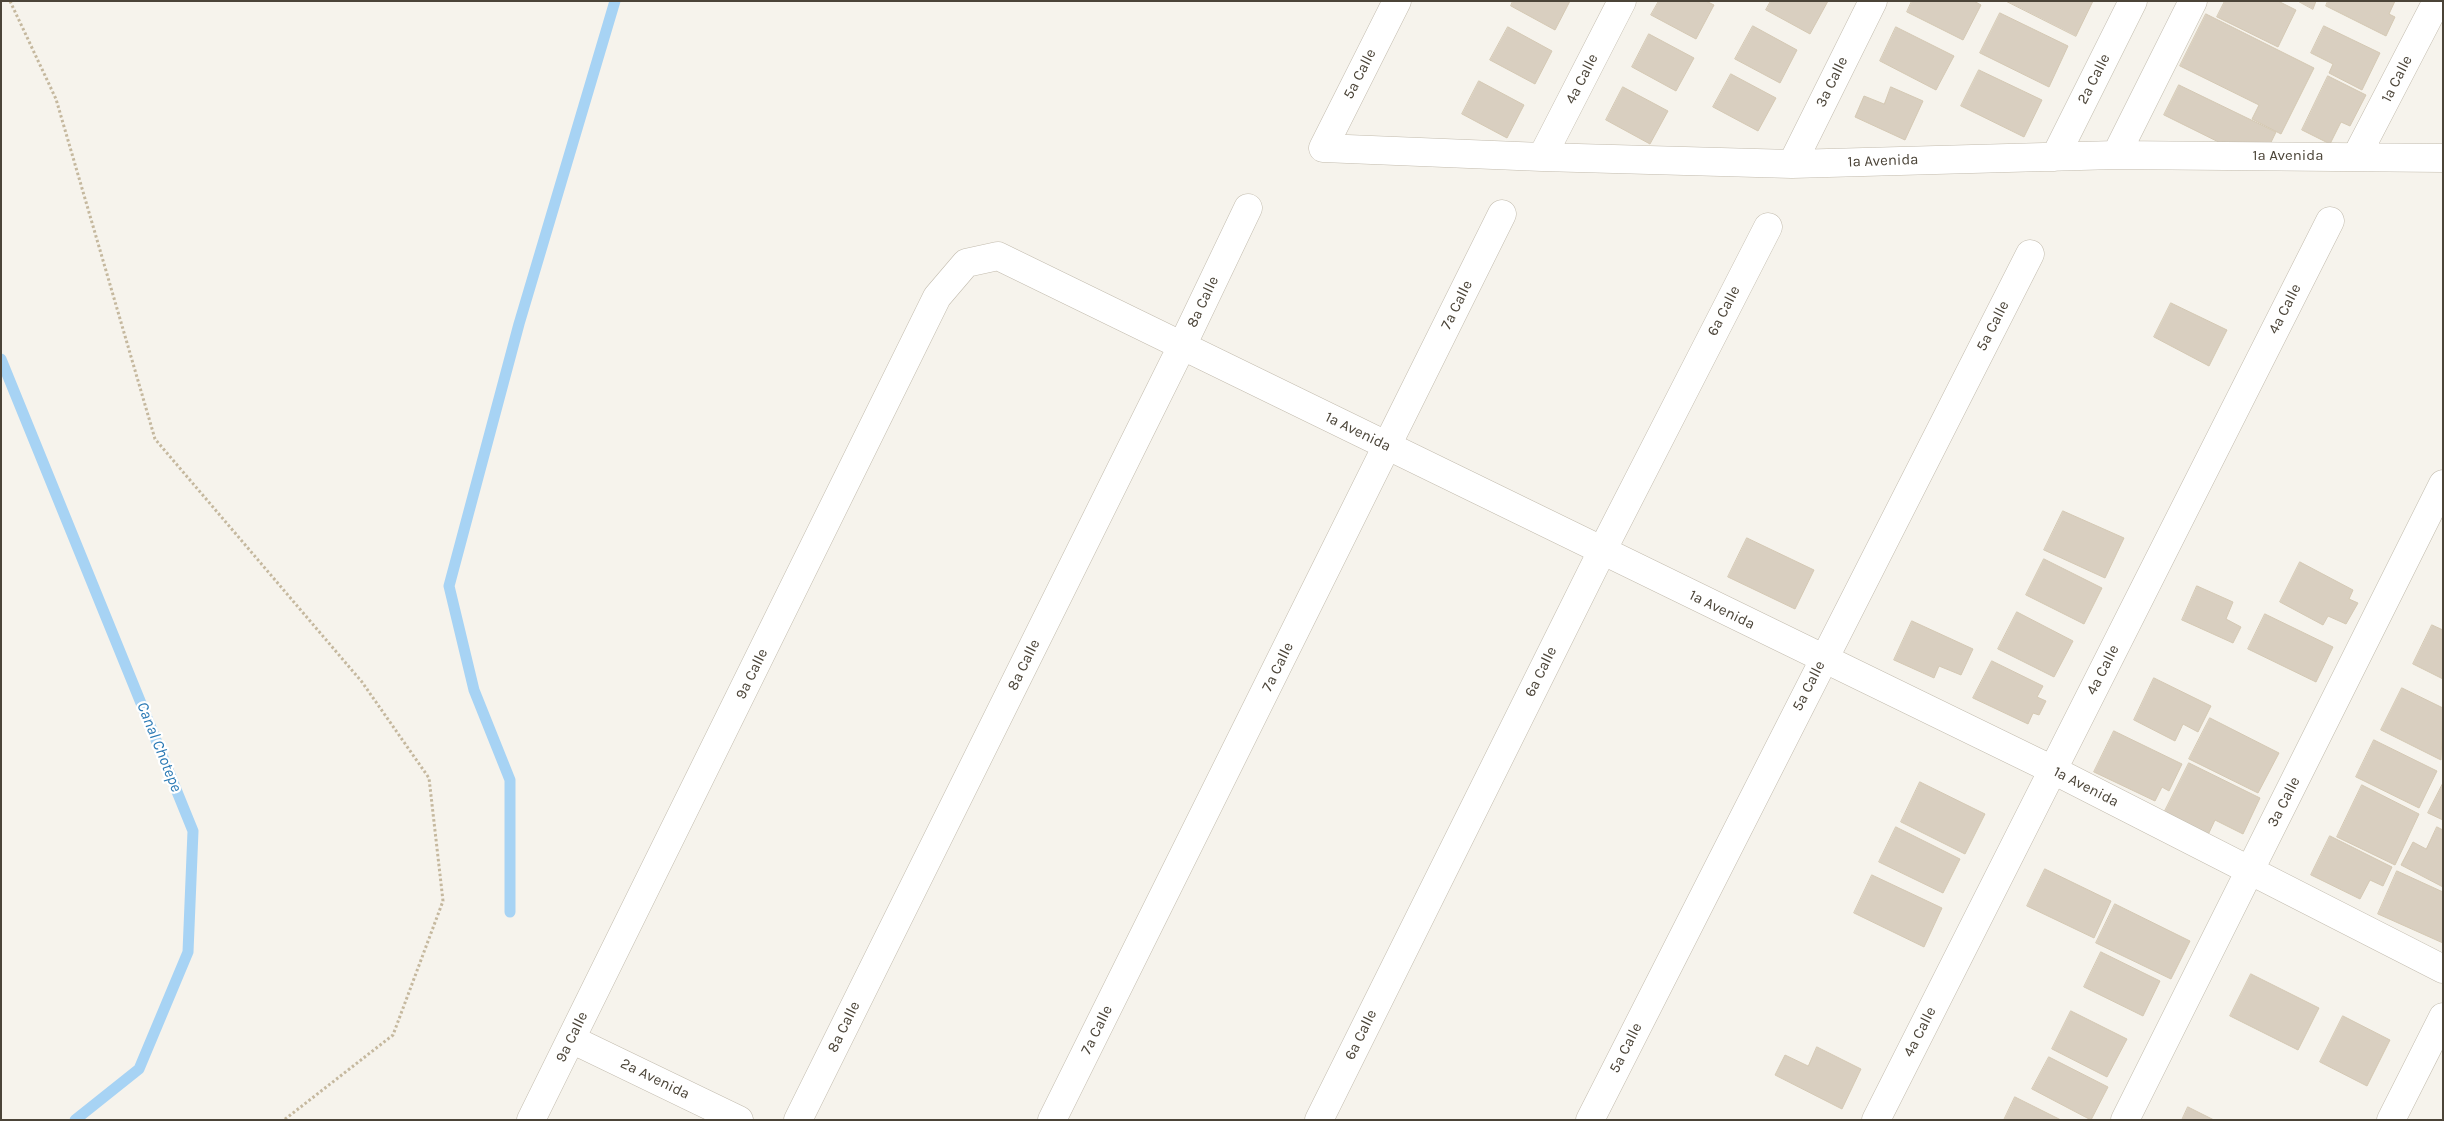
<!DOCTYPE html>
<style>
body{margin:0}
#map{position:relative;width:2444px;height:1121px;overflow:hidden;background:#f6f3ec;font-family:Karla,sans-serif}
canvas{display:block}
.frame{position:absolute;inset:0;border:2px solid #4b4438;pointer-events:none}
</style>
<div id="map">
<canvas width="2444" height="1121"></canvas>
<div class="frame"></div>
</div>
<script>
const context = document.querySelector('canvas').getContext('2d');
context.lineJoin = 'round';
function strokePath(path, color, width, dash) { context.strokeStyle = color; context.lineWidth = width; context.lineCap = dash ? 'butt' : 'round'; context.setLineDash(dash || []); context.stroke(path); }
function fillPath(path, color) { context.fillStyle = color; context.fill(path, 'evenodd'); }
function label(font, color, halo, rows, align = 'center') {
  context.font = font + ' Karla,sans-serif'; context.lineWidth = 4.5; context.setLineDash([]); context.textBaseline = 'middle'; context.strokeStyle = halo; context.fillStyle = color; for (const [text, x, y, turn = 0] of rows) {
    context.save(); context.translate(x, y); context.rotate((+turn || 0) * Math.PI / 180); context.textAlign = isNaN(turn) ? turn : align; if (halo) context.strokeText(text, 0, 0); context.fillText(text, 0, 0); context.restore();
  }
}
const stream = new Path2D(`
 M1 359 193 831 188 952 139 1069 75 1120
 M510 912V780L474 690 449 586 519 324 615 1`);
const building = new Path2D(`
 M1513 1H1570L1555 30 1511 6Z
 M1659 1H1706L1714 5 1696 39 1651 15Z
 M1771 1H1828L1810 34 1766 10Z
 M1912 1H1974L1981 5 1963 40 1907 12Z
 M2006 1H2093L2076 36Z
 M2225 1H2278L2296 10 2278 47 2217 17Z
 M2298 1H2316L2313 9Z
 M2328 1H2395L2389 14 2395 17 2386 36 2326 6Z
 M2000 13 2068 46 2049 87 1980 53Z
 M2206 14 2314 68 2281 134 2252 119 2259 105 2180 66Z
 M1753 26 1797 50 1780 83 1735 59Z
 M2324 26 2380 53 2362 90 2329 73 2333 64 2311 53Z
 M1508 27 1552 51 1535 84 1490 60Z
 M1896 27 1954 56 1936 90 1880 61Z
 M1649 34 1694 58 1676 91 1632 67Z
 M1979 70 2042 100 2024 137 1961 106Z
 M1731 74 1776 98 1758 131 1713 107Z
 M2328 76 2366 95 2350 126 2341 122 2330 144 2302 130Z
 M1479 81 1524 105 1507 138 1462 114Z
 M2179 85 2276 132 2261 163 2164 115Z
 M1623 87 1668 111 1650 144 1606 120Z
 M1891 87 1923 101 1905 140 1855 117 1864 96 1884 104Z
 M2171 303 2227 330 2209 366 2154 337Z
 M2063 511 2124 538 2105 578 2044 550Z
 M1747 538 1814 570 1795 609 1728 577Z
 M2044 559 2102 588 2084 624 2026 595Z
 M2300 562 2353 590 2349 599 2358 603 2346 624 2328 616 2323 625 2280 602Z
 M2197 586 2233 602 2226 619 2241 627 2233 643 2182 620Z
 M2017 612 2073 641 2054 677 1998 649Z
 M2265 614 2333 647 2316 682 2248 649Z
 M1912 621 1973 649 1961 675 1939 666 1934 678 1894 660Z
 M2432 625 2443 630V679L2413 664Z
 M1992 661 2043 686 2037 697 2046 701 2039 715 2033 713 2028 724 1973 698Z
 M2154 678 2211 706 2198 732 2183 724 2175 741 2134 720Z
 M2402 688 2443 708 2441 760 2381 730Z
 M2210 718 2279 753 2258 793 2189 759Z
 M2114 731 2182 764 2169 791 2162 787 2155 801 2094 772Z
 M2374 740 2437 771 2419 808 2356 777Z
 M2189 763 2260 798 2243 834 2215 820 2207 837 2163 815Z
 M1920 782 1985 814 1965 854 1901 822Z
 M2443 783V820L2428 813Z
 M2362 785 2419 814 2395 865 2337 837Z
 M1896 827 1960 859 1943 893 1879 862Z
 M2437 827 2443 830V887L2401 865 2413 842 2426 849Z
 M2330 836 2392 867 2383 886 2370 880 2360 899 2311 875Z
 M2045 869 2111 901 2094 938 2027 906Z
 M2397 871 2443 892V943L2378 914Z
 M1872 875 1942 908 1924 947 1854 913Z
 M2115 904 2190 941 2171 979 2096 943Z
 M2101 952 2160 981 2143 1016 2084 987Z
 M2251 974 2319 1008 2298 1050 2230 1016Z
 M2071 1011 2127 1039 2107 1077 2052 1049Z
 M2343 1016 2390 1040 2367 1086 2320 1062Z
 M1817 1047 1861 1069 1842 1109 1775 1075 1785 1055 1808 1066Z
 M2049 1057 2108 1087 2091 1120 2032 1089Z
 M2015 1097 2061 1120H2004Z
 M2188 1107 2214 1120H2182Z`);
const path = new Path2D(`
 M10 1 56 99 155 439 362 682 429 778 443 901 393 1035 284 1120`);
const minor = new Path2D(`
 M1397 1 1323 148 1542 157 1792 164 2116 155 2443 158
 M2116 155 2193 1
 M1542 157 1622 1
 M2055 157 2133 1
 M2356 157 2437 1
 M1792 164 1873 1
 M571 1039 739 1120
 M531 1120 937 297 966 263 998 256 2053 770 2443 969
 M798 1120 1182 346 1248 208
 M1052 1120 1502 214
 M1319 1120 1602 551 1768 227
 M1590 1120 2030 254
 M1876 1120 2330 221
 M2125 1120 2443 484
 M2391 1120 2443 1017`);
const streetNames = [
 ["5a Calle",1360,74,-63],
 ["4a Calle",1582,79,-63],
 ["2a Calle",2094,79,-63],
 ["1a Calle",2397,79,-63],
 ["3a Calle",1832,82,-64],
 ["1a Avenida",2288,156],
 ["1a Avenida",1883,161,-2],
 ["8a Calle",1203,302,-65],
 ["7a Calle",1457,305,-64],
 ["4a Calle",2285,309,-63],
 ["6a Calle",1724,311,-63],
 ["5a Calle",1993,326,-63],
 ["1a Avenida",1358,432,26],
 ["1a Avenida",1722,610,26],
 ["8a Calle",1024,665,-64],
 ["7a Calle",1278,667,-64],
 ["4a Calle",2103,670,-63],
 ["6a Calle",1541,672,-64],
 ["9a Calle",752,674,-64],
 ["5a Calle",1809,686,-63],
 ["1a Avenida",2086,787,27],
 ["3a Calle",2284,802,-63],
 ["8a Calle",844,1027,-64],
 ["7a Calle",1097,1030,-64],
 ["4a Calle",1920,1032,-63],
 ["6a Calle",1361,1035,-64],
 ["9a Calle",572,1037,-64],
 ["5a Calle",1626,1048,-63],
 ["2a Avenida",655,1079,26]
];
const waterNames = [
 ["Canal Chotepe",159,747,68]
];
strokePath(stream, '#a7d3f4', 11);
fillPath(building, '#d9cfc0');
strokePath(building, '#d4c8b3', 1);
strokePath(minor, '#c2bbad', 29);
strokePath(path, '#c5b89e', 3, [2.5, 2.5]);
strokePath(minor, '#fff', 28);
label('15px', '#4b4438', '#fff', streetNames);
label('italic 16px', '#2a79b4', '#fff', waterNames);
</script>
